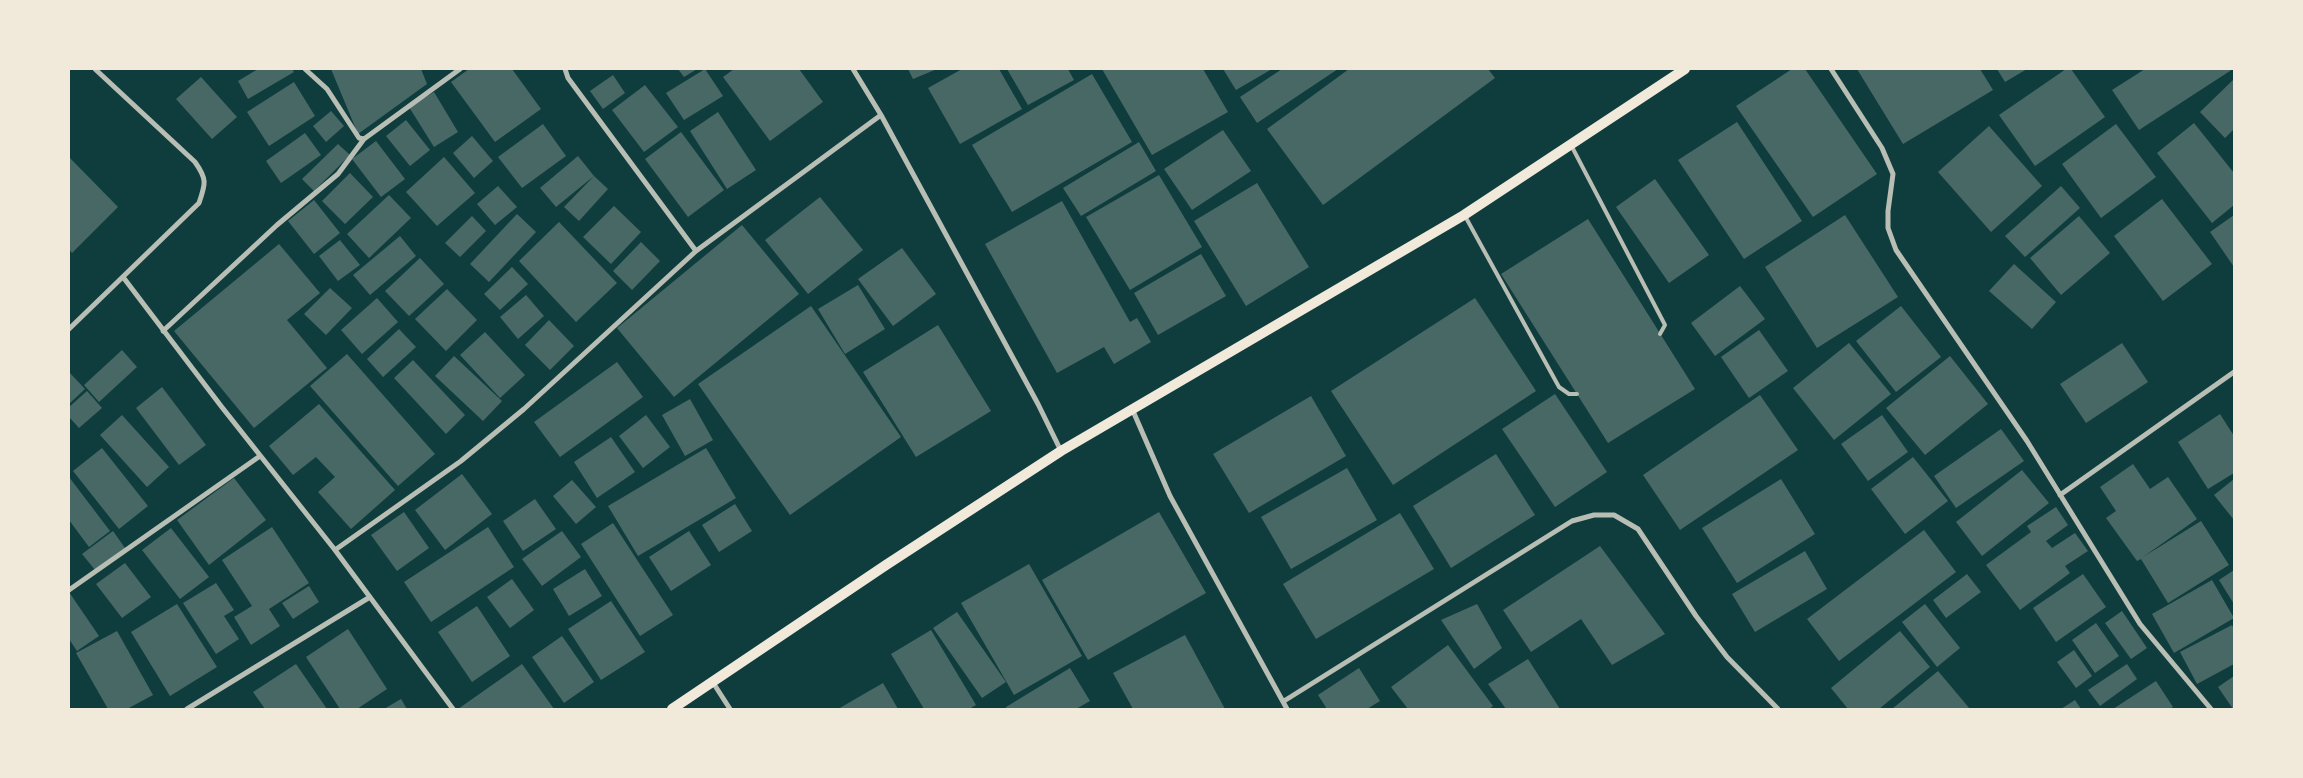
<!DOCTYPE html>
<style>
body{margin:0}
#map{position:relative;width:2303px;height:778px;overflow:hidden;background:#0f3d3e;font-family:"IBM Plex Sans",sans-serif}
canvas{display:block}
.frame{position:absolute;inset:0;border:70px solid #f1e9da;pointer-events:none}
</style>
<div id="map">
<canvas width="2303" height="778"></canvas>
<div class="frame"></div>
</div>
<script>
const context = document.querySelector('canvas').getContext('2d');
context.lineJoin = 'round';
function fillPath(path, color) { context.fillStyle = color; context.fill(path, 'evenodd'); }
function strokePath(path, color, width, dash) { context.strokeStyle = color; context.lineWidth = width; context.lineCap = dash ? 'butt' : 'round'; context.setLineDash(dash || []); context.stroke(path); }
const building = new Path2D(`
 M258 69H292L294 72 248 99 238 81Z
 M331 69H421L427 84 358 134Z
 M469 69H512L541 109 495 142 451 82Z
 M678 69H697L684 77Z
 M705 69 723 96 684 120 666 93Z
 M734 69H799L823 102 770 141 723 77Z
 M908 69H937L913 79Z
 M962 69H999L1022 109 960 144 928 88Z
 M1007 69H1068L1074 80 1028 105Z
 M1102 69H1203L1228 112 1152 155Z
 M1223 69H1272L1236 90Z
 M1282 69H1338L1257 123 1240 97Z
 M1349 69H1488L1495 78 1323 205 1267 129Z
 M1792 69H1805L1877 174 1813 217 1736 106Z
 M1857 69H1980L1993 90 1903 144Z
 M1997 69H2027L2005 82Z
 M2066 69H2071L2105 117 2035 166 1999 115Z
 M2145 69H2233L2139 130 2112 90Z
 M1092 74 1132 142 1012 212 972 145Z
 M613 75 625 93 603 109 590 91Z
 M201 77 237 117 212 139 176 99Z
 M2234 79V129L2225 138 2200 112Z
 M294 82 315 116 269 146 247 112Z
 M645 85 678 127 644 152 612 110Z
 M434 92 458 132 434 147 409 107Z
 M331 111 344 126 326 142 313 126Z
 M718 112 756 170 727 189 690 131Z
 M406 120 430 150 410 166 386 136Z
 M1737 122 1802 221 1744 259 1678 160Z
 M2194 123 2234 173V205L2212 223 2157 153Z
 M543 124 566 156 522 188 498 157Z
 M2116 124 2156 177 2101 218 2062 164Z
 M1989 126 2042 186 1991 232 1938 172Z
 M1223 130 1251 171 1192 210 1164 169Z
 M681 132 724 190 688 217 645 159Z
 M305 133 321 155 281 183 266 161Z
 M472 136 493 161 474 178 453 153Z
 M376 141 405 179 381 197 352 159Z
 M1139 142 1156 171 1081 216 1063 188Z
 M338 144 350 155 314 191 302 179Z
 M578 156 594 176 608 189 579 221 564 207 594 176 556 207 540 188Z
 M69 157 118 207 72 253 69 249Z
 M444 157 475 193 437 226 406 192Z
 M350 173 373 197 345 224 322 201Z
 M1159 175 1202 247 1130 290 1086 217Z
 M1655 179 1709 255 1669 283 1616 207Z
 M1257 183 1309 267 1246 306 1194 221Z
 M498 186 517 207 495 225 477 204Z
 M2061 186 2080 208 2025 257 2005 236Z
 M389 195 411 218 369 258 347 234Z
 M820 197 863 250 808 294 765 240Z
 M2162 199 2212 264 2163 301 2114 236Z
 M314 200 340 233 314 254 288 221Z
 M1062 201 1130 322 1137 318 1151 342 1114 364 1104 347 1057 373 985 244Z
 M614 206 641 232 611 264 583 237Z
 M517 214 536 232 489 282 470 264Z
 M1845 215 1898 297 1817 348 1765 267Z
 M2234 215V267L2210 232Z
 M472 216 486 231 460 257 445 243Z
 M2079 216 2110 253 2061 295 2030 258Z
 M1588 219 1695 389 1608 443 1501 274Z
 M559 222 617 283 576 322 519 261Z
 M742 225 799 294 674 397 617 328Z
 M400 236 416 256 370 295 353 275Z
 M340 240 360 265 338 281 319 256Z
 M641 242 660 261 632 290 613 271Z
 M279 244 320 293 287 320 327 368 254 428 174 331Z
 M902 248 936 294 893 326 858 279Z
 M1201 254 1226 296 1158 335 1134 293Z
 M420 258 444 284 409 316 385 291Z
 M2014 264 2056 302 2032 329 1989 291Z
 M512 267 528 284 500 310 484 294Z
 M858 285 885 329 845 354 818 309Z
 M1740 286 1765 319 1715 356 1691 323Z
 M330 288 352 308 326 335 304 314Z
 M447 289 477 320 446 351 415 319Z
 M526 295 544 316 518 339 500 317Z
 M377 298 398 322 362 354 341 330Z
 M1475 298 1536 391 1393 485 1331 391Z
 M811 306 901 437 790 515 698 384Z
 M1901 306 1941 357 1896 392 1856 341Z
 M549 320 574 346 550 370 525 345Z
 M938 325 991 411 916 457 863 372Z
 M399 329 416 347 383 377 367 359Z
 M1759 330 1788 371 1749 398 1721 357Z
 M485 332 525 375 500 398 460 355Z
 M1849 343 1891 394 1834 440 1793 388Z
 M2122 343 2148 382 2086 423 2060 384Z
 M122 350 137 367 99 402 84 385Z
 M347 354 435 454 398 486 310 386Z
 M454 356 502 401 483 421 435 376Z
 M1950 356 1988 404 1925 455 1886 408Z
 M413 360 465 415 446 434 394 378Z
 M617 362 643 397 560 457 534 422Z
 M69 372 85 389 69 404Z
 M162 387 206 445 179 465 136 408Z
 M87 391 102 408 79 428 69 417V407Z
 M1555 394 1607 472 1555 507 1502 429Z
 M1760 395 1798 450 1680 530 1643 475Z
 M1311 396 1346 456 1249 513 1213 454Z
 M690 399 713 440 685 456 662 415Z
 M319 404 395 490 351 529 318 492 335 477 316 457 293 475 269 446Z
 M2220 414 2234 436V473L2208 489 2178 442Z
 M122 415 169 467 147 487 100 435Z
 M646 415 670 447 643 468 619 436Z
 M1882 415 1908 452 1868 481 1841 444Z
 M2001 429 2024 461 1956 508 1934 476Z
 M611 437 635 472 597 498 574 462Z
 M102 448 148 506 119 529 73 471Z
 M706 448 736 498 638 556 608 506Z
 M1496 454 1535 515 1451 568 1413 506Z
 M1913 457 1948 501 1905 534 1871 489Z
 M2133 464 2150 489 2168 477 2197 519 2143 557 2201 521 2229 565 2168 603 2141 559 2137 561 2106 518 2116 511 2100 487Z
 M1347 468 1377 520 1291 569 1261 517Z
 M2022 470 2049 503 1982 556 1956 522Z
 M462 474 492 514 445 550 415 510Z
 M69 477 110 531 89 547 69 520Z
 M234 478 266 520 209 565 177 520Z
 M1781 479 1815 534 1737 583 1702 528Z
 M2234 479V520L2214 495Z
 M572 480 596 507 576 524 553 496Z
 M535 499 556 529 523 551 503 521Z
 M735 504 752 531 719 552 702 525Z
 M2056 507 2068 525 2046 541 2052 548 2075 533 2088 551 2065 566 2070 573 2020 610 1986 565 2031 532 2027 526Z
 M404 512 429 548 397 571 371 535Z
 M1159 512 1206 593 1088 660 1042 580Z
 M1400 513 1434 569 1316 639 1283 584Z
 M613 523 673 615 640 636 581 544Z
 M272 527 309 583 269 609 280 626 251 645 234 617 252 606 222 560Z
 M488 527 514 567 431 622 404 582Z
 M171 528 209 577 180 599 142 550Z
 M1924 530 1956 572 1839 661 1807 619Z
 M113 531 125 548 95 570 82 554Z
 M562 531 581 557 542 586 522 559Z
 M689 531 711 565 671 591 649 557Z
 M1600 546 1665 634 1612 665 1581 619 1531 652 1503 610Z
 M1805 551 1827 589 1755 632 1732 594Z
 M125 563 151 597 122 618 96 584Z
 M1029 564 1082 656 1014 695 961 603Z
 M585 569 602 596 569 616 553 589Z
 M2234 570V604L2219 580Z
 M1967 574 1981 592 1946 618 1933 600Z
 M2083 574 2106 607 2056 642 2033 608Z
 M512 579 534 610 510 628 487 597Z
 M2212 580 2234 618 2174 653 2152 614Z
 M216 583 234 610 224 616 239 639 216 654 183 603Z
 M309 586 319 602 293 619 282 603Z
 M69 592 99 636 77 651 69 639Z
 M611 601 645 652 601 680 568 629Z
 M177 604 217 667 170 696 131 632Z
 M1477 604 1502 648 1474 669 1441 620Z
 M1925 604 1960 648 1937 667 1902 622Z
 M477 606 510 656 472 682 438 632Z
 M2122 611 2147 648 2131 659 2105 623Z
 M957 612 1006 682 982 698 933 628Z
 M2096 623 2119 656 2095 673 2072 640Z
 M2232 625 2234 629V664L2197 684 2180 652Z
 M348 629 387 689 357 709H340L306 657Z
 M931 630 976 705 969 709H924L891 654Z
 M117 631 153 695 127 709H108L76 653Z
 M1900 631 1930 667 1879 709H1848L1831 688Z
 M1185 635 1225 709H1133L1113 673Z
 M562 636 594 682 564 703 532 657Z
 M1448 645 1493 706 1489 709H1408L1391 687Z
 M2074 650 2092 676 2076 688 2057 662Z
 M1528 659 1560 709H1506L1488 684Z
 M296 664 327 709H265L253 692Z
 M522 664 554 709H458Z
 M2127 664 2137 679 2100 706 2088 690Z
 M1070 668 1090 701 1076 709H1007L1006 707Z
 M1359 668 1380 701 1367 709H1327L1318 695Z
 M1938 671 1970 709H1892Z
 M2234 676V709H2233L2218 687Z
 M2156 681 2173 707 2169 709H2113Z
 M883 683 898 709H838Z
 M401 699 407 709H384Z
 M2075 700 2081 709H2061Z`);
const service = new Path2D(`
 M1571 145 1665 325 1660 334
 M1465 216 1559 387 1569 394H1577`);
const minor = new Path2D(`
 M305 69 327 89 359 138 364 139
 M565 69 568 78 696 251
 M853 69 881 115 1038 404 1061 451
 M1831 69 1882 148 1893 174 1888 211V228L1896 250 2027 441 2140 624 2211 709
 M123 277 221 406 335 550 453 709
 M69 329 199 203C206 183 207 179 195 162L95 69
 M163 331 277 225 338 174 364 139 460 69
 M1133 411 1170 496 1287 709
 M2060 495 2234 372
 M335 550 461 461 524 409 696 251 881 115
 M69 590 260 456
 M712 681 730 709
 M1284 701 1572 521 1594 515H1614L1638 529 1696 616 1727 657 1778 709
 M187 709 370 597`);
const secondary = new Path2D(`
 M672 709 886 565 1061 451 1464 215 1685 69`);
fillPath(building, '#486865');
strokePath(service, '#b8beb3', 4);
strokePath(minor, '#b8beb3', 5);
strokePath(secondary, '#f1e9da', 10);
</script>
